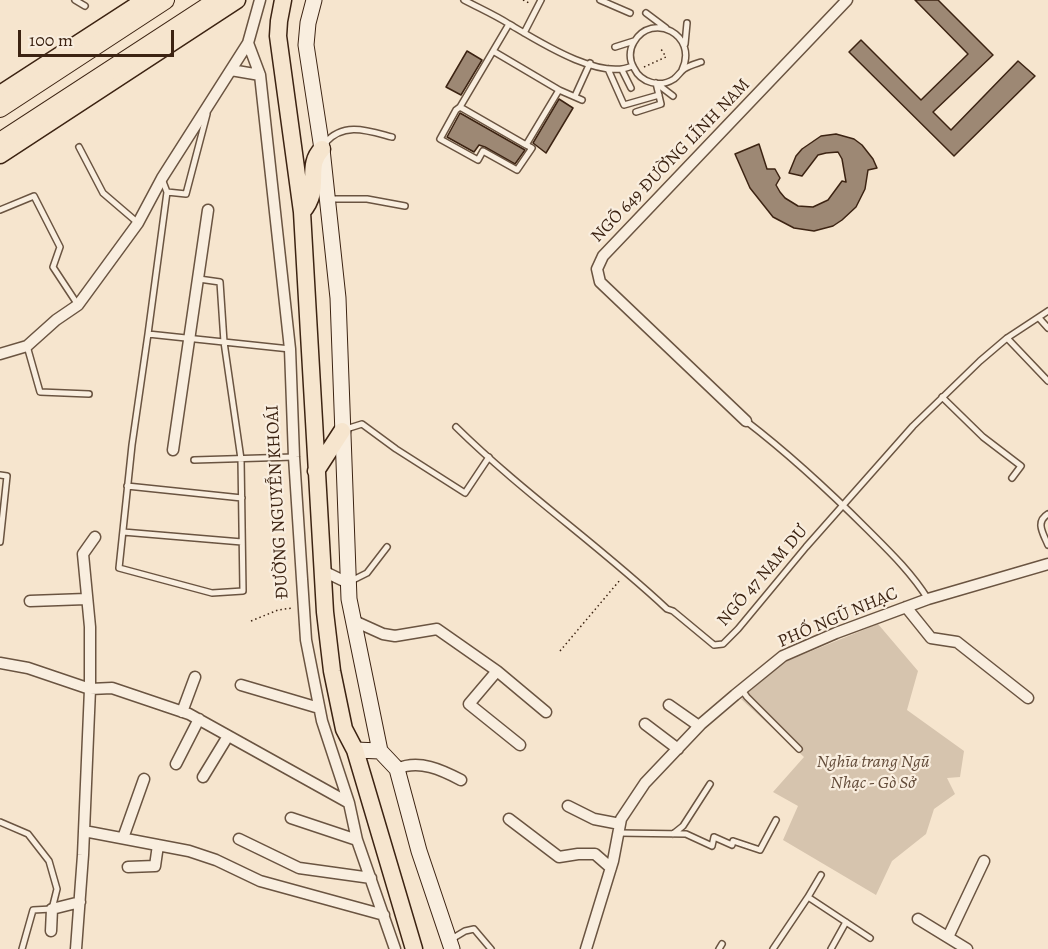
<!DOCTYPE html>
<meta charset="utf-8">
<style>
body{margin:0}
#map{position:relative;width:1048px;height:949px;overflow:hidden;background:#f6e5ce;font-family:Alegreya,serif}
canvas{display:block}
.scale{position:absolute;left:18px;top:30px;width:156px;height:27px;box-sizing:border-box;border:3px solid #3c2312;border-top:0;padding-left:8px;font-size:18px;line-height:21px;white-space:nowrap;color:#3c2312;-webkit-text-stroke:4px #f9eedf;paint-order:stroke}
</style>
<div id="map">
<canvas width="1048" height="949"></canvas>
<div class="scale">100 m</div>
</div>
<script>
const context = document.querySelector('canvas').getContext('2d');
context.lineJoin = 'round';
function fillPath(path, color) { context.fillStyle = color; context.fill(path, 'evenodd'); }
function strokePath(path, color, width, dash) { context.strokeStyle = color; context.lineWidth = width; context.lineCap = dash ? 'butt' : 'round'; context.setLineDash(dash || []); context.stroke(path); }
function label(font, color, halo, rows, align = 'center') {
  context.font = font + ' Alegreya,serif'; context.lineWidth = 4.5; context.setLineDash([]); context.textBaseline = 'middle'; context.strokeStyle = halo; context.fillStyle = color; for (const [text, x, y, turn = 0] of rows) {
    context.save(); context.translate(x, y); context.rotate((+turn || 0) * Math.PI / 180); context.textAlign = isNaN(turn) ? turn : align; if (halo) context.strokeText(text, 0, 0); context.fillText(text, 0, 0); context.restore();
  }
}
const green = new Path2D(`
 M878 624 918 671 907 710 964 751 960 777 947 778 955 794 934 809 926 834 892 861 876 895 783 840 798 806 773 792 804 757 741 699 782 663Z`);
const building = new Path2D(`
 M915 0H938L993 55 933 112 951 130 1018 61 1035 76 954 156 849 52 861 40 921 100 968 54Z
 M467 51 482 60 461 95 446 87Z
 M559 99 573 108 546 153 533 143Z
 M460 113 525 150 515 164 485 147 479 145 474 152 447 137Z
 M836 134 854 139 862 145 873 159 877 168 868 170 865 189 856 207 842 220 833 226 814 231 794 228 773 217 750 188 735 154 759 144 767 169H775L780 178 776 185 780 192 785 198 798 206 813 207 828 200 842 181 846 182 842 159 838 152 826 153 818 155 802 176 789 173 796 156 802 149 821 136Z`);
const path = new Path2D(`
 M523 0 531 4
 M644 67 666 57 661 49
 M251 621 278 610 292 608
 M560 651 620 580`);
const lane = new Path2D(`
 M75 0 85 6
 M464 0C479 8 495 15 509 24 538 41 600 81 632 66
 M600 0 630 13
 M646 13 666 28
 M509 24 460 107 526 145 559 90
 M524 33 541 0
 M685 44 687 23
 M615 47 634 41
 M493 51 559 90 582 100
 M608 69 624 105 659 95
 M622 70 631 88
 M682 70C699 35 652 11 634 42 629 50 629 60 634 68 641 83 660 88 674 79 678 76 680 72 684 69 688 66 695 64 701 62
 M656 83 673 96
 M575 96 590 63
 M460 107 456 110 440 139 478 160 483 151 517 170 532 148 526 145
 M636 112 661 104 656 83
 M325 143C344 121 369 131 392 137
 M79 147 103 193 138 223
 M162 179 167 192 148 334 290 349
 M167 192 186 194 207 114
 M329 199H367L405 206
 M0 210 34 196 60 247 53 267 78 305
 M1039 318 1048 328
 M148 334 132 445 119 568 212 593 243 591 241 459 224 342 220 282 199 279
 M1007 338 1048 381
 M27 346 40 392 89 394
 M942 397 983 437 1021 466 1012 478
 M746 421C789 454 829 491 867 529 889 551 911 572 928 599
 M456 427C522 492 600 546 667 609L673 611 714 645 723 644 738 629 806 547 913 426 980 361 1007 338 1048 311
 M346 429 362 424 396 449 465 493 489 457
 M194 460 294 457
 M0 475 7 476 0 542
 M127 486 242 498
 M1048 514C1035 522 1043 533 1048 545
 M123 532 242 542
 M349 582 367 573 387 547
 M742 690 747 697 799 749
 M0 822 28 834 49 861 57 889 52 909 33 910 22 949
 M619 833 686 834 712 846 714 837 732 845 733 841 760 850 776 820
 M673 834 683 826 710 784
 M821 875 808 897 870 938
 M450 940 465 931 474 929 491 949
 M719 949 722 944
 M773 949 808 897
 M831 949 846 922`);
const street = new Path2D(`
 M248 43 260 75 290 349 294 457 306 640 322 721 349 803 357 840 395 949
 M231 70 260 75
 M0 354 27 346 56 320 78 305 138 223 162 178 248 43 260 0
 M746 421 600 282 597 269 603 256 847 0
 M173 450 208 210
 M321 570 348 583
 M30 601 86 599
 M906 607 931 638 957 642 1028 698
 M352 620 383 634 395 636 437 629 497 671 546 712
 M0 663 28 668 90 689 112 688 189 714 349 803
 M497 671 469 704 520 745
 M241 685 319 708
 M669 705 699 726
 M182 712 195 677
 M645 724 678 749
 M176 764 199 719
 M397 769C419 759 442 770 461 780
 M203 777 228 736
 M568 806 594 819 620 824
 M291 818 357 840
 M509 819 559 857 578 854H595L611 868
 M84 831 189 851 216 860 260 881 384 915
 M123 838 144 779
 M239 839 299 868 371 878
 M128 867 155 866 158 845
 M918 919 967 949
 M51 931 52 909 80 902
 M948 937 984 861
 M76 949 83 855 90 689V627L83 554 95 537
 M586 949 613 861 621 819 645 783 701 724 735 695 783 656 836 633 928 599 1048 564`);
const secondary = new Path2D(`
 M314 0 308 23 306 45 322 149 338 298 349 599 380 751
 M355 750 380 751 397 769 419 851 452 949`);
const primary = new Path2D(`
 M283 0 279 21 278 36 302 212 325 612 332 671 344 729 355 750 414 949
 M0 94 145 0
 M0 155 237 0
 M302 212C323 188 304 167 322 149
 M316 471 342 431`);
const highway = new Path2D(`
 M0 108 165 0
 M0 142 218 0`);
const streetNames = [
 ["NGÕ 649 ĐƯỜNG LĨNH NAM",671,161,-46],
 ["ĐƯỜNG NGUYỄN KHOÁI",278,502,-93],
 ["NGÕ 47 NAM DƯ",763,576,-49],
 ["PHỐ NGŨ NHẠC",838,618,-23]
];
const parkNames = [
 ["Nghĩa trang Ngũ",873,763],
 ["Nhạc - Gò Sở",873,784]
];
fillPath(green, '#d6c4ae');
fillPath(building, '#9d8874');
strokePath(building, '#3c2312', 1.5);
strokePath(lane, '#6a5441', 8);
strokePath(street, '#6a5441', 13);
strokePath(secondary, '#3c2312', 17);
strokePath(primary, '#3c2312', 19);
strokePath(highway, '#3c2312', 20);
strokePath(path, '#3c2312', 1.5, [1.5, 3]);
strokePath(lane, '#f9eedf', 5);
strokePath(street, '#f9eedf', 10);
strokePath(secondary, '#f9eedf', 15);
strokePath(primary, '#f6e5ce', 16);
strokePath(highway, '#f6e5ce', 18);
label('18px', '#3c2312', '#f9eedf', streetNames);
label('italic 18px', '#624b39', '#f9eedf', parkNames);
</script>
